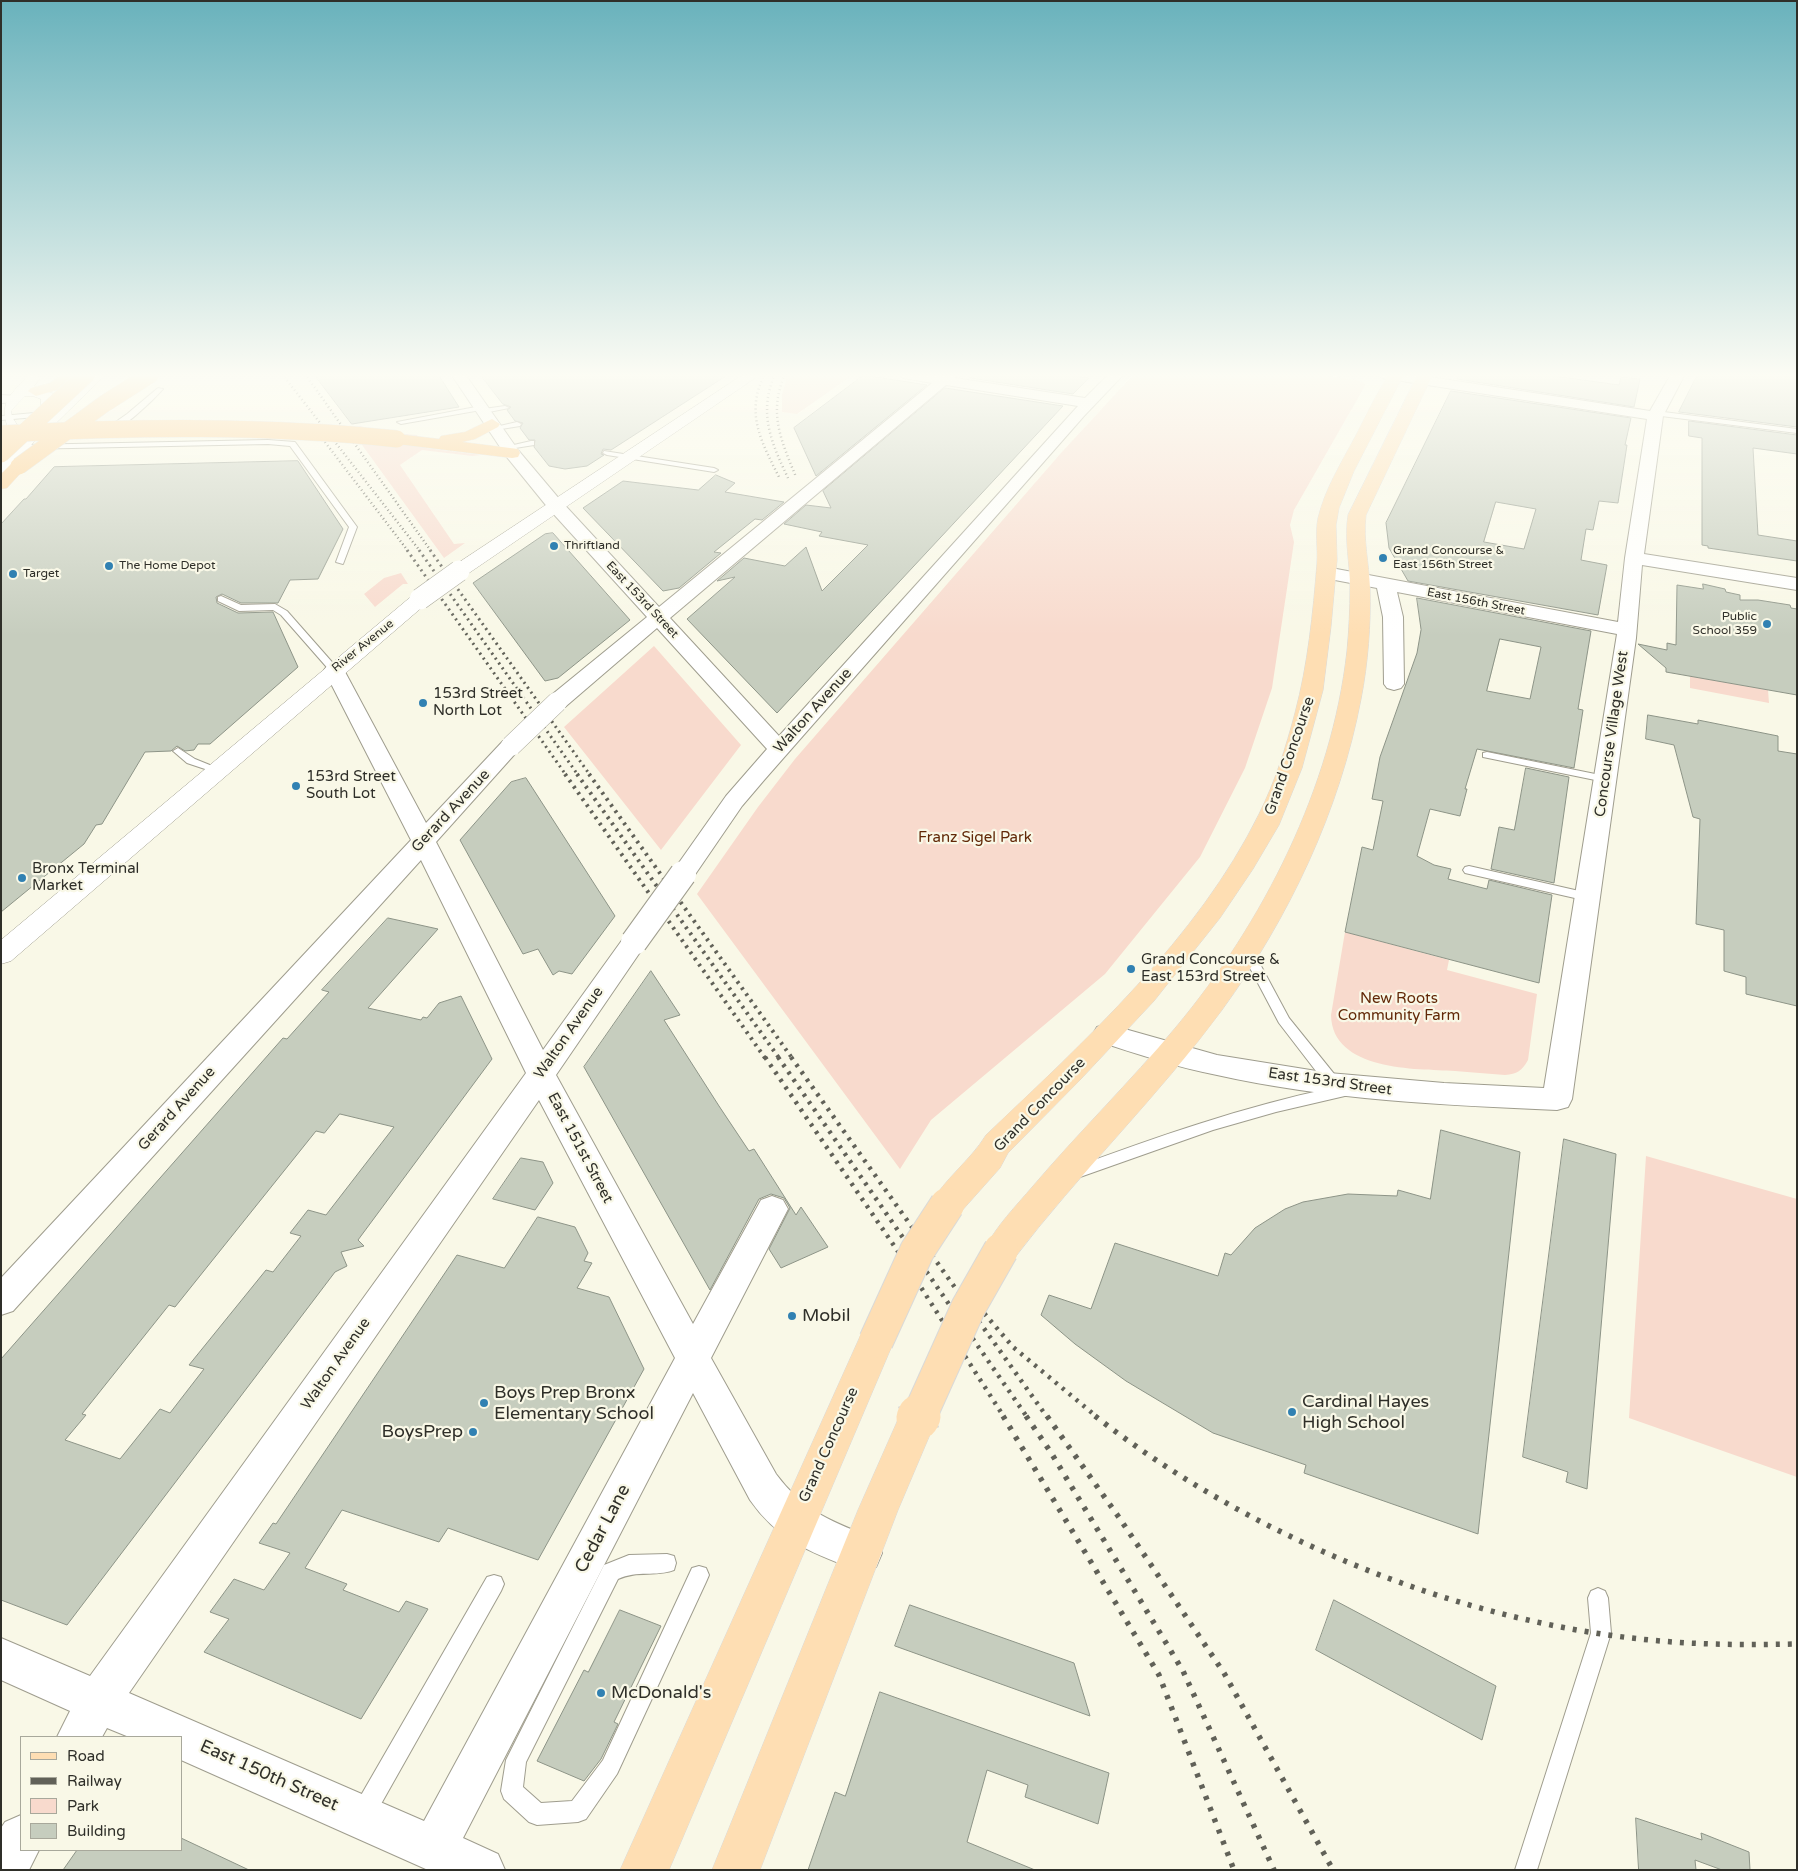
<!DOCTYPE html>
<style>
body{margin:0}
#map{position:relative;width:1798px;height:1871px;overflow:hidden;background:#f9f8e7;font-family:"Varela Round",sans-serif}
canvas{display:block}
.frame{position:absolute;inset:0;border:2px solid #2f2f29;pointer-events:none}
.legend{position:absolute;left:20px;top:1736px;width:162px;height:115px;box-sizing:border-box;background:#f9f8e7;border:1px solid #a8a89b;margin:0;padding:6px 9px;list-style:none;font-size:15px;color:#2f2f29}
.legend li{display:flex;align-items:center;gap:10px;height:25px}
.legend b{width:25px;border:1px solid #a8a89b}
</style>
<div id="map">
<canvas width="1798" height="1871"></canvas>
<div class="frame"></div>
<ul class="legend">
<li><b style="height:6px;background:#fedeb3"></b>Road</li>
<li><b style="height:6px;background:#616158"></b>Railway</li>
<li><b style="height:14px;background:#f8dacd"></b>Park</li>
<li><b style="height:14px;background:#c6cdbe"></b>Building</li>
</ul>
</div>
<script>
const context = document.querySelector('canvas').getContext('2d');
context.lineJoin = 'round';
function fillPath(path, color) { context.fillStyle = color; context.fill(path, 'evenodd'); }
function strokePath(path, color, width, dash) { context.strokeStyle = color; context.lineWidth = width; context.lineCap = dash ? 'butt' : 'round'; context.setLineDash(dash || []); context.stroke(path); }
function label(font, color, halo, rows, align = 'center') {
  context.font = font + ' "Varela Round",sans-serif'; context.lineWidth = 4.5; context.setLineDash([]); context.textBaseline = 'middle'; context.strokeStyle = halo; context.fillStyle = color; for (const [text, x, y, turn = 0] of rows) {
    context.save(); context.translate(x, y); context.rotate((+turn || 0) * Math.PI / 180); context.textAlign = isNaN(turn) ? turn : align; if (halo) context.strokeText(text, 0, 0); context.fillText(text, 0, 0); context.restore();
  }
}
const green = new Path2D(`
 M788 374H854L797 414 782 412V394Z
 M1134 374C1171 374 1345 368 1366 384L1294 510 1290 525 1294 542 1272 688 1245 768 1200 857 1105 974 931 1120 900 1169 697 894 758 807 795 759 1061 453Z
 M361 426 370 431 417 435 426 448 482 455 472 456 422 450 400 465 454 544 465 543 444 558 349 427Z
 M401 573 408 584H403L375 607 364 594 384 578Z
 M654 646 741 745 661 850 564 727Z
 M1690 676 1768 690 1769 703 1690 688Z
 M1345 932 1449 960 1447 970 1537 994 1528 1060C1522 1071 1517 1074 1505 1075 1488 1074 1471 1072 1455 1071 1416 1069 1332 1071 1331 1015Z
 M1646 1156 1797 1199V1477L1629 1418Z`);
const building = new Path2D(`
 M314 374H438L459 407 352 424Z
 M480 374H729L611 450 603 449 601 454 604 455 587 466 565 469 549 466 534 447 535 440H529L520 428 523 423 515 421 507 410 511 407 503 404Z
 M975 374H1062L1089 378 1073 394 970 378Z
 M1460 374H1540L1619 385 1621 377 1640 379 1634 407 1457 379Z
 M1698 374H1797V427L1679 412Z
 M864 375 927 385 816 476 794 428Z
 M945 388 1063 406 777 713 687 619 735 577 717 581 744 558 785 566 806 547 822 591 868 545 819 536 822 532 784 524 806 505 831 508 823 491Z
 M1451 391 1631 418 1625 445H1627L1618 503 1599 501 1593 530 1586 529 1581 560 1607 565 1598 615 1408 581 1389 548 1386 523ZM1496 502 1536 509 1524 549 1484 542Z
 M1689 421 1797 435V454L1753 448 1758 535 1797 541V561L1708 548V546L1702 545V438L1689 436Z
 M298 461 343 529 318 579 290 580 278 603H241L222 594 216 597 217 603 238 613 273 612 298 667 210 744H198L194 750 185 751 177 746 171 751 145 752 102 824 96 825 84 844 1 912V524L24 499H26L54 467Z
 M716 475 735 483 725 492 784 502 762 520 755 519 714 552 721 553 679 588 663 591 583 508 623 481 698 490Z
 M553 533 630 620 558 678 545 681 473 583 545 534Z
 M1703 584 1725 589 1726 592 1740 595V600H1758L1790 605 1791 608 1797 609V695L1666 672V668L1638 644 1667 650V643L1676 645 1677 585 1703 589Z
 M1417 598 1591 631 1578 709 1583 710 1574 768 1477 749 1465 789H1467L1460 816 1430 809 1417 856 1434 865 1451 869 1448 879 1487 889 1489 880 1552 895 1539 983 1345 932 1362 847 1373 850 1383 801 1372 799 1380 757 1417 653 1421 630ZM1500 639 1541 647 1530 699 1487 691Z
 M1648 715 1698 724V720L1778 736V751L1797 754V1006L1746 994V977L1724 971V930L1696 924 1700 819 1693 817 1674 745 1646 739Z
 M1526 768 1569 777 1554 883 1491 869 1499 827 1514 830Z
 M526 778 615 916 572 974 559 971 553 975 538 949 523 954 460 840 511 782Z
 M388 918 438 929 368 1008 421 1020 423 1017 427 1018 439 1003 461 996 492 1059 358 1240 364 1246 341 1252 347 1266 335 1272 67 1625 1 1600V1359L283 1038 287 1039 329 992 322 990ZM340 1114 394 1127 326 1215 308 1210 290 1233 301 1236 273 1272 266 1270 189 1365 204 1369 170 1413 160 1409 120 1459 65 1440 86 1415 82 1414 169 1305 175 1307 316 1131 324 1133Z
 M651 971 680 1015 664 1020 719 1106 749 1151 754 1149 796 1215 801 1207 828 1247 781 1268 769 1249 790 1208 784 1198 771 1194 759 1199 710 1290 584 1067Z
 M1441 1130 1520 1152 1478 1534 1304 1473 1306 1465 1213 1433 1126 1381 1075 1344 1041 1315 1049 1295 1091 1309 1115 1243 1218 1276 1225 1253 1231 1255 1255 1228 1285 1209 1303 1202 1348 1194 1397 1196 1398 1190 1430 1199Z
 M1564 1139 1616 1154 1587 1489 1566 1482 1568 1472 1523 1457Z
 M521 1158 543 1162 553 1183 535 1210 493 1199Z
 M538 1217 575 1227 588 1253 584 1261 592 1263 577 1288 609 1297 644 1369 538 1560 448 1528 439 1542 342 1510 305 1568 347 1584 343 1590 399 1612 406 1601 428 1609 361 1719 204 1652 229 1619 210 1612 234 1579 264 1590 290 1553 259 1543 273 1523 276 1524 457 1255 504 1268Z
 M1334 1600 1496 1686 1482 1740 1316 1650Z
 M910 1605 1074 1663 1090 1716 895 1646Z
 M620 1610 661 1626 614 1722 618 1724 601 1759 584 1781 537 1761 584 1670 588 1672Z
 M880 1692 1109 1773 1098 1824 1025 1797 1028 1785 987 1770 967 1842 1035 1870H808L835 1792 845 1796Z
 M1636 1818 1702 1840 1701 1833 1749 1852 1750 1870H1722L1695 1860 1696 1870H1639Z
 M181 1838 249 1870H63L77 1850H181Z`);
const lane = new Path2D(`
 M158 388 163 389C154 399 120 433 107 432V428L127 414Z
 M481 406 484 409 505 406 509 408 484 413 481 410 401 424 397 422Z
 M1656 411 1797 429V433L1653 415V411Z
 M45 412 49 414 48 416 1 420V416Z
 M517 422 521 424 520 426 495 430 491 428Z
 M268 440 295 442 357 527 343 564 336 562 349 527 290 446 268 444 23 449 19 447 23 445Z
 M531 441H534V445L509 449 505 447Z
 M604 451 714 468 718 470 714 472 607 455 603 453Z
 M221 596 241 605 275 604 287 611 339 670 337 672H331L281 615 273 610 239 611 218 601V597Z
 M178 748 195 759 222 770 217 773 187 763 173 751Z
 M1487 752 1605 776 1610 779 1605 782 1483 757V753Z
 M1469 866 1588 893 1594 897 1588 901 1465 873 1463 870 1465 867Z
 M1247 947 1253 951 1289 1018 1339 1080 1341 1084 1339 1087H1349L1351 1091 1349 1095 1276 1112 1213 1130 1080 1177 1075 1179 1070 1177 1068 1173 1070 1169C1156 1137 1242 1107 1332 1088H1329L1279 1023 1241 951Z
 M667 1554 674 1556 676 1563 674 1570C656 1577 637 1570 618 1579L526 1762 523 1787 541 1803 572 1801 603 1760 692 1568 699 1566 706 1568 709 1575 706 1582 617 1774 586 1819 578 1822 537 1825 529 1822 504 1799 501 1791 506 1760 604 1565 629 1555Z
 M494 1575 501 1577 504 1584 501 1591 372 1820 364 1823 356 1820 353 1812 356 1804 487 1577Z
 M1598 1588 1605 1591 1608 1598 1611 1633 1537 1870H1515L1591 1633 1588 1598 1591 1591Z`);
const street = new Path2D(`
 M451 374H465L518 450 561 501 659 607 932 383 903 378 896 374H958L955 378 1085 398 1109 374H1124L1084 416 765 779 742 806 692 879 683 882 674 879 671 874 726 796 767 749 657 628 565 707 557 708 549 707 546 702 549 697 647 617 549 509 506 456ZM946 385 1078 406 779 736 670 618Z
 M1375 374H1411L1650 411 1671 374H1685L1663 416 1644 554 1797 578V590L1642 565 1636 638 1572 1099 1568 1107 1557 1110C1443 1105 1329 1100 1217 1075 1176 1067 1137 1054 1097 1041L1093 1034 1097 1027 1107 1024 1217 1055 1329 1073 1444 1083 1544 1088 1617 634 1397 592 1403 617 1404 684 1401 688 1394 690 1387 688 1384 684 1383 617 1377 588 1319 577 1317 573 1319 569 1326 567 1618 622 1625 558 1647 419 1382 378Z
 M1 395 16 396 18 399 16 402 1 403Z
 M334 664 341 666 344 670 426 823 503 741 511 739 519 741 522 746 436 842 543 1050 625 936 634 933 643 936 647 942 556 1075 693 1324 761 1200 772 1196 783 1200 788 1209 711 1358 776 1474C805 1513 833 1522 876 1539L882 1553 876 1567 862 1572C815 1554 779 1542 750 1500L693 1393 463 1838 498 1854 505 1870H428L181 1760V1737H129L107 1728 102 1737H57L70 1711 1 1680V1638L90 1676 526 1073 421 860 13 1311 1 1315V1278L411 840 324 670 327 666ZM539 1100 675 1358 424 1821 129 1693Z
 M21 1815V1850H39L29 1870H1V1828L5 1822Z`);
const secondary = new Path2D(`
 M90 374H106L49 430C32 435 21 468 1 473V458L14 446C0 407 0 404 28 376H38L40 379 34 386 54 394 57 405ZM25 396H33L41 399C42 413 33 425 24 435L12 417 11 411Z
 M744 374H761L466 575H452L449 571 452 567Z
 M420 593 427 595 430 599 427 603 11 961 1 964V940L413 595Z`);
const primary = new Path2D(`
 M1389 374H1404L1354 471 1339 508 1336 525 1337 560 1331 626 1323 690 1302 768 1279 825 1253 869 1220 918 1154 1001 1081 1079 1008 1153 1000 1168 959 1214 947 1218 935 1214 930 1205C944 1179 970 1161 986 1135 1085 1041 1198 938 1259 814 1275 782 1286 747 1295 713 1308 664 1313 613 1317 563 1318 548 1315 533 1318 518 1325 489 1341 463 1355 437 1366 416 1376 394 1389 374Z
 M1418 374H1433L1366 515C1363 540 1369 563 1370 588 1371 624 1368 663 1361 699 1340 810 1289 918 1222 1010 1158 1097 1079 1173 1013 1260L1001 1264 989 1260 984 1250C996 1226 1016 1206 1033 1186 1079 1132 1130 1082 1176 1027 1263 923 1332 787 1347 651 1349 630 1350 609 1350 587 1350 563 1344 540 1348 515Z
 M876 1325 889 1330 894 1341 669 1870H620L858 1341 863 1330Z
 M918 1401 932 1406 937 1418 898 1510 760 1870H712L858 1510 904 1406Z`);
const highway = new Path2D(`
 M63 374H81L60 389 36 396 28 391 31 388 50 383Z
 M492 419 500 424 498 427 475 439 462 442 518 449 520 453 518 457 512 458 397 444 389 439 397 434 439 439 441 436 465 432Z
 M19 461 25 462 27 466 7 488 1 489V474L13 462Z`);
const railFar4 = new Path2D(`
 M282 374 420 551
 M305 374 431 551
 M765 374C744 413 762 443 780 479
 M775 374C758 413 771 442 788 478
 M785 374C768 413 781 440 796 477
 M325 442 408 551`);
const railFar3 = new Path2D(`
 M407 550 566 775
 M419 550 578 775
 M430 550 590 775`);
const railFar2 = new Path2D(`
 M565 774 765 1058
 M577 774 779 1058
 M589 774 792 1058`);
const railFar1 = new Path2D(`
 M765 1057 897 1250 1004 1417
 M778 1057 1027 1417
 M791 1057 1047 1417
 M961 1286 1013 1347 1097 1417`);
const rail = new Path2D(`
 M1003 1416 1159 1675 1234 1870
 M1026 1416 1050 1451 1183 1671 1274 1870
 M1047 1416 1118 1516 1224 1673 1333 1870
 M1095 1416C1249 1536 1454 1621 1650 1640 1699 1645 1748 1645 1797 1644`);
const streetBridgeFar1 = new Path2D(`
 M511 746 557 702`);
const streetBridge = new Path2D(`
 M634 942 683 874`);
const secondaryBridge = new Path2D(`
 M420 599 459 571`);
const primaryBridgeFar1 = new Path2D(`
 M876 1341 917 1251 947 1205
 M919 1417 968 1308 1001 1250`);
const primaryBridge = new Path2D(`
 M918 1418 919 1416`);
const highwayBridge = new Path2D(`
 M1 434C134 427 265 425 397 439
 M1 454 87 374
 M19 466 104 404 151 374`);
const markers = [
 [554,546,5,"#3181b2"],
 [1383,558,5,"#3181b2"],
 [109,566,5,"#3181b2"],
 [13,574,5,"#3181b2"],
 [1767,624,5,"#3181b2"],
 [423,703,5,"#3181b2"],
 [296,786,5,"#3181b2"],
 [22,878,5,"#3181b2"],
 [1131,969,5,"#3181b2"],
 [792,1316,5,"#3181b2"],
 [484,1403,5,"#3181b2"],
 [1292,1412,5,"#3181b2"],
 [473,1432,5,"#3181b2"],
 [601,1693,5,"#3181b2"]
];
const farPoinames = [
 ["Thriftland",564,546],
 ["Grand Concourse &",1393,551],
 ["East 156th Street",1393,565],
 ["The Home Depot",119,566],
 ["Target",23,574],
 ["Public",1757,617,"right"],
 ["School 359",1757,631,"right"]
];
const farStreetnames = [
 ["East 153rd Street",642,600,47],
 ["East 156th Street",1476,602,11],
 ["River Avenue",363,646,-39]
];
const poiNames = [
 ["153rd Street",433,694],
 ["North Lot",433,711],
 ["153rd Street",306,777],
 ["South Lot",306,794],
 ["Bronx Terminal",32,869],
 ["Market",32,886],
 ["Grand Concourse &",1141,960],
 ["East 153rd Street",1141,977]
];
const streetNames = [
 ["Walton Avenue",813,711,-48],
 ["Concourse Village West",1612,734,-82],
 ["Grand Concourse",1290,756,-71],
 ["Gerard Avenue",451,811,-47],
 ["Walton Avenue",569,1033,-55],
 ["East 153rd Street",1330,1082,8],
 ["Grand Concourse",1040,1105,-46],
 ["Gerard Avenue",177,1109,-48],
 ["East 151st Street",580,1148,62],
 ["Walton Avenue",336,1364,-55],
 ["Grand Concourse",829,1445,-66]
];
const parkNames = [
 ["Franz Sigel Park",975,838],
 ["New Roots",1399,999],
 ["Community Farm",1399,1016]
];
const nearPoinames = [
 ["Mobil",802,1316],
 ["Boys Prep Bronx",494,1393],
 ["Elementary School",494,1414],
 ["Cardinal Hayes",1302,1402],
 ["High School",1302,1423],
 ["BoysPrep",463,1432,"right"],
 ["McDonald's",611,1693]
];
const nearStreetnames = [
 ["Cedar Lane",603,1529,-62],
 ["East 150th Street",269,1776,24]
];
fillPath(green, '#f8dacd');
fillPath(building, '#c6cdbe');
strokePath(building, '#8d9487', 1);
strokePath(lane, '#9f9d8e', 2);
strokePath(street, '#9f9d8e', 2);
strokePath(secondary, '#9f9d8e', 1);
strokePath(primary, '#dadad8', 1);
strokePath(highway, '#dadad8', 1);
fillPath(lane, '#fff');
fillPath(street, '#fff');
fillPath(secondary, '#fff');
fillPath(primary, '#fedeb3');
fillPath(highway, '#fdc881');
strokePath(railFar4, '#616158', 2.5, [1, 3]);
strokePath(railFar3, '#616158', 3, [2, 4]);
strokePath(railFar2, '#616158', 4, [2.5, 5]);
strokePath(railFar1, '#616158', 4.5, [3, 6]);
strokePath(rail, '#616158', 5.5, [4, 8]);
strokePath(streetBridgeFar1, '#9f9d8e', 21, []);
strokePath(streetBridge, '#9f9d8e', 28, []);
strokePath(secondaryBridge, '#9f9d8e', 22, []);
strokePath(primaryBridgeFar1, '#dadad8', 36, []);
strokePath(primaryBridge, '#dadad8', 45, []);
strokePath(highwayBridge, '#dadad8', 18, []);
strokePath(streetBridgeFar1, '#fff', 20);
strokePath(streetBridge, '#fff', 26);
strokePath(secondaryBridge, '#fff', 21);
strokePath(primaryBridgeFar1, '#fedeb3', 34);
strokePath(primaryBridge, '#fedeb3', 43);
strokePath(highwayBridge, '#fdc881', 17);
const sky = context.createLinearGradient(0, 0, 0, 636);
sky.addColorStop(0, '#69b2bc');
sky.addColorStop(0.59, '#fcfcf4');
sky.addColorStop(1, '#fcfcf400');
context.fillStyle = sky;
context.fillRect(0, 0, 1798, 636);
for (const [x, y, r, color] of markers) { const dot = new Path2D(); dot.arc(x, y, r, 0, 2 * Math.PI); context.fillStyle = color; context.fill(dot); strokePath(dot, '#f9f8e7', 2); }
label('12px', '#2f2f29', '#f9f8e7', farPoinames, 'left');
label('12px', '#2f2f29', '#f9f8e7', farStreetnames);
label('15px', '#2f2f29', '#f9f8e7', poiNames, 'left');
label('15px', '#2f2f29', '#f9f8e7', streetNames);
label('15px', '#622908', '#f9f8e7', parkNames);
label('18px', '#2f2f29', '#f9f8e7', nearPoinames, 'left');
label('18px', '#2f2f29', '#f9f8e7', nearStreetnames);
</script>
